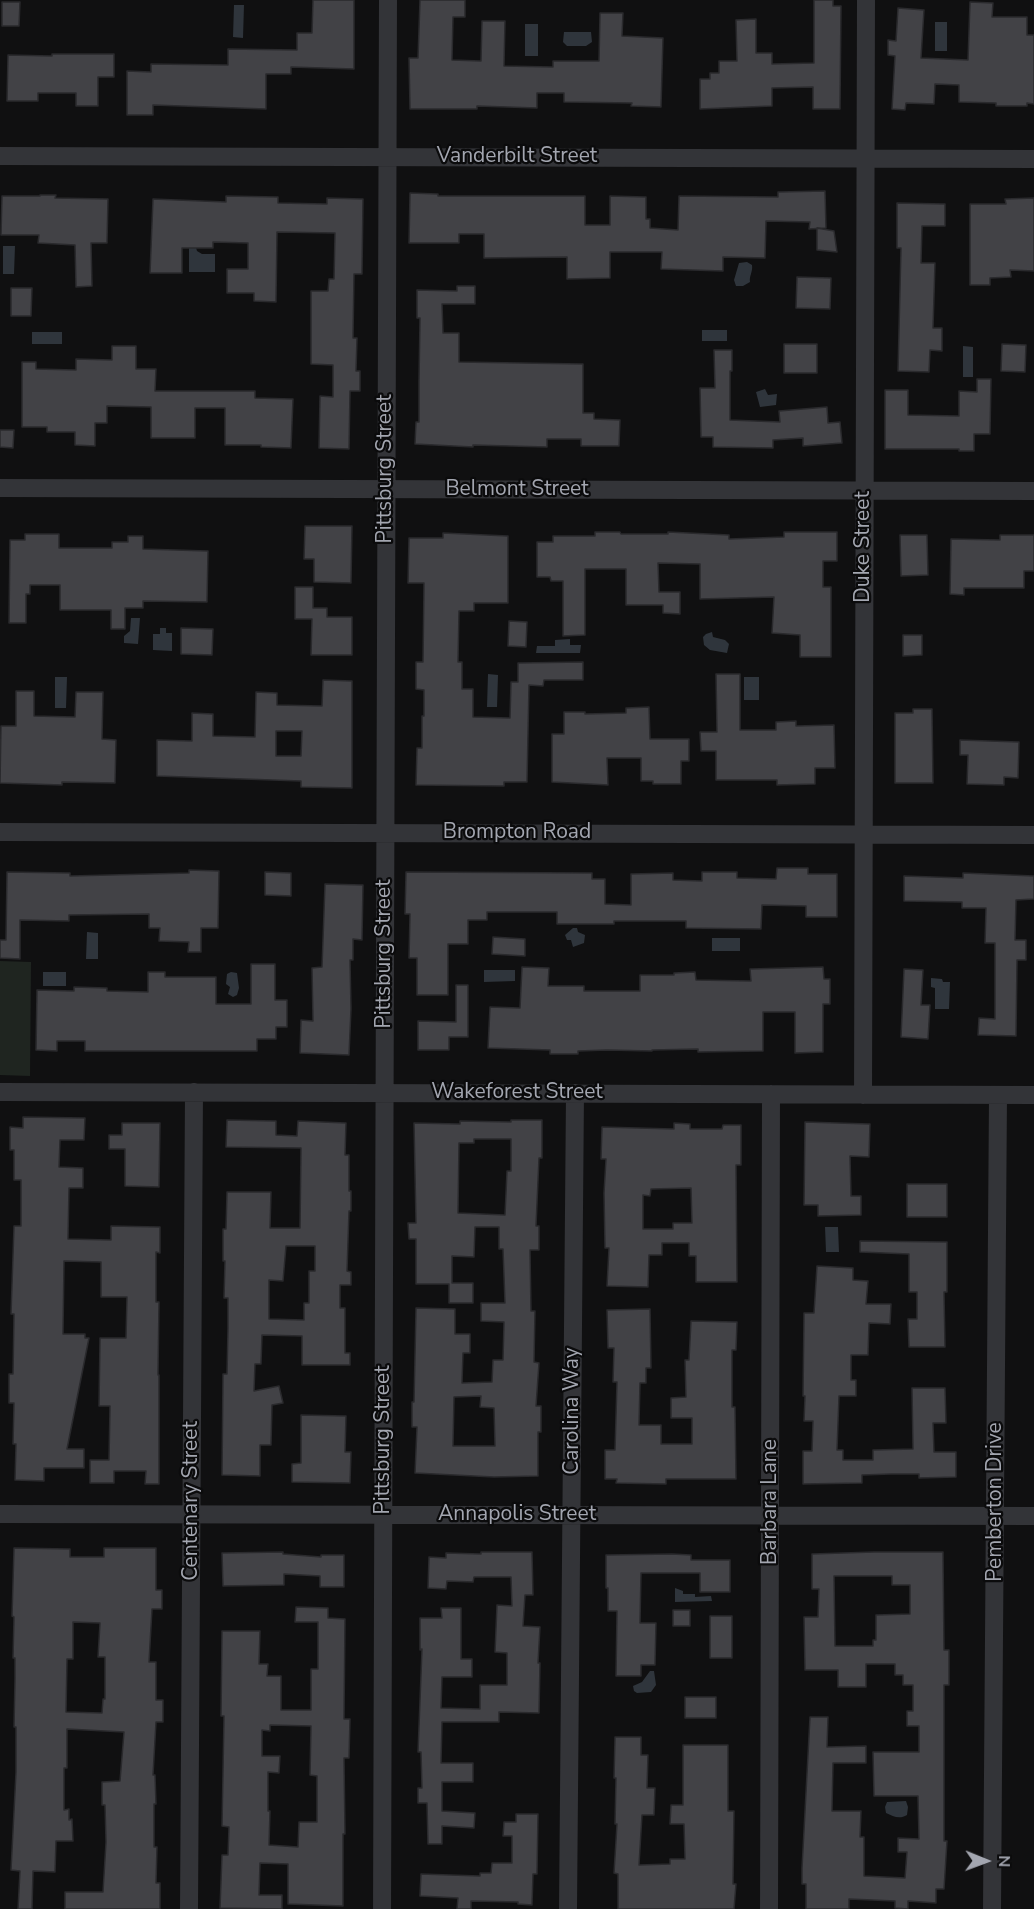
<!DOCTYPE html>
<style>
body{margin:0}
#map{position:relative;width:1034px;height:1909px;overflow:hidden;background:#101011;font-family:"Nunito Sans",sans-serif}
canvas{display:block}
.north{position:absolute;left:956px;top:1831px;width:60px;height:60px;-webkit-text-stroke:4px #0b0b0c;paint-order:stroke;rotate:91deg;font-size:16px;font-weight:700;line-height:24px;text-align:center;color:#a3a6b0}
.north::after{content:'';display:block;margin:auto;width:21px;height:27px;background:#a3a6b0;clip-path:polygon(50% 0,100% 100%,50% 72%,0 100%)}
</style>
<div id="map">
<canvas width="1034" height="1909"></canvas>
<div class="north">N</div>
</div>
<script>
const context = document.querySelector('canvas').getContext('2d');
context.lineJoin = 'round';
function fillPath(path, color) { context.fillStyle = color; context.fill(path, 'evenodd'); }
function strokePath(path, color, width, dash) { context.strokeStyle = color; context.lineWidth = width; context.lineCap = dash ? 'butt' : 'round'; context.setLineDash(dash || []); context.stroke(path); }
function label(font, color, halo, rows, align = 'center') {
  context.font = font + ' "Nunito Sans",sans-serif'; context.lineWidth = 4.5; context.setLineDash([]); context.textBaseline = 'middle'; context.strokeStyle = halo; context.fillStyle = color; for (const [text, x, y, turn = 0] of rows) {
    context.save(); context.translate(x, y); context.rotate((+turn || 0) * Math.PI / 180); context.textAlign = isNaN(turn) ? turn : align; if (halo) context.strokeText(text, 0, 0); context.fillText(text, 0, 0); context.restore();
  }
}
const green = new Path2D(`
 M0 961 31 962 30 1076 0 1075Z`);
const water = new Path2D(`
 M234 5H244L243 38 233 37Z
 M935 22H947V51H935Z
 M525 24H538V56H525Z
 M564 32H591L592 42 586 46H567L563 42Z
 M189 244H195L197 251 202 254H215V272H189Z
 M3 246H15L14 274H3Z
 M747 262 752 265C753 272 749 276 750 282L743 286H736L734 280 739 263Z
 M702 330H727V341H702Z
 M32 332H62V344H32Z
 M963 346 973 347V377H963Z
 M765 389 768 395 777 394 776 405 760 407 756 392Z
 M131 618H140L138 644 124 643V636L130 631Z
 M160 628H166V633H172V651L153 650V634H160Z
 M712 632 713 637 725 640 729 644 727 653 710 650 704 645 703 637 706 634Z
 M570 639V645H581L580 653H536L537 646H555V640Z
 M488 674 498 675 497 707H487Z
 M55 677H67L66 708H55Z
 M744 677H759V700H744Z
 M573 928H577L578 932 585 935 584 943 573 947 571 940H567L565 935Z
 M87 932 98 933V959H86Z
 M712 938H740V951H712Z
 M484 970H515V981L484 982Z
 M43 972H66V986H43Z
 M231 972 237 973 239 988 237 995 233 997 228 994 230 987 226 984 227 974Z
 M931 978 942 979 943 982H950L949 1009H935V988L931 987Z
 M825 1227H838L839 1252H826Z
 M675 1588 683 1591V1594H695V1597L711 1596 712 1601 675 1602Z
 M650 1671H654L656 1685 651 1692 637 1693 634 1691 633 1686 642 1682Z
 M906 1801 908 1807 907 1815C899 1820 893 1816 886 1813L885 1807 887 1802Z`);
const building = new Path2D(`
 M313 0H354V69L291 67V74H266V109L153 105V115H127V71L151 72V64L228 65V49L297 50V33H312Z
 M420 0H465V17H453L452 60 481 61 482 21H505L504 66 553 67V61H599L600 13H623L622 36 663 38 661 107 631 106 632 103 564 102V93H537V108L477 106V109H410L409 58H418Z
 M814 0H833V6H841L840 109H813V87L772 88V106L700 109V79H710V73H719V61H737L736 20 756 19V53H772V64L814 63Z
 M2 2H20L19 26H2Z
 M970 2 993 3 992 17H1027V35H1034V104L1027 103V106H996V103L959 102V85L935 84 934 104 906 103 905 110 892 109 895 56 888 55V40L896 41 898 8 924 10 921 58 968 60Z
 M52 54H114V77H98V106H76V93H38V101H7L8 55 52 56Z
 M825 191 826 228 809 229 810 222 766 221 765 258 723 257V271L661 269 662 252H610V278L567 279V257L484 258V234H459V243H409L410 193 438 194V196H585V225H610V196L646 197V219H650V228L678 230 679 196 778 197V192Z
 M40 195H56L55 198 108 199 107 243H91L92 286 76 287 75 245 38 243 39 235H1L2 196H40Z
 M226 196 278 197V203L327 204V198L363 199 362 274H354L353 338H357L356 371H360V391H350L349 449 319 448 320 396 333 397V365L311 364V291H328L329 279H334L335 233 277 232 276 302 254 301V293H227V269H248V243L213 242V248H182V273H150L153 199 226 202Z
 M1034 198V271L1010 270 1011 277 990 278V285H970V204H1006L1005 199Z
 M897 203 945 204V226H922L921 263H935L933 328H942V351L930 350 929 372 898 371 901 248H897Z
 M817 228 834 231 837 252 817 250Z
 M797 277 831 278 830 309 796 308Z
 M457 286H475V304H442L443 333H459V362L583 364V413H594V419L620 420 619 446H581V439H547V447L473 445V447L415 444 416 422H419V381L420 318H417V290L457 291Z
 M11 288H32L31 316H11Z
 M784 344H817V373H784Z
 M1002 344 1026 345 1025 372 1001 371Z
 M112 346H136V369H156L155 391H255V398L293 399 291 448 261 447V445H225V408H195V438H151V407L107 406V423H95V446L75 445V432H47V427H22V362H36V369L76 370V359L112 360Z
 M714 350H732V371H730V420L780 422 779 411 827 407 828 423 840 422 842 443 803 446V438L773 440V448L713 447V437H701L700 388H715Z
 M977 379H991L990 434H974V451H959V449H885V390H908V415L959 416V391L977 392Z
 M0 430H14L13 448 0 447Z
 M305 526H352L351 583 314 582V559H304Z
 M595 532H620L621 534H668V532L729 535V539L784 537V532H837V561H823V587H831V657H800V635L772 633 774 597 700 599V564L658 563 659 592H680V614L663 613V605H626V569H585V635L563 636V581H551L550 577H537V542H553V536H595Z
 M443 533 508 536V603H474V611H459L458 662H462V689H473V717L510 718 511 682H518V663L583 662V680H544L543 686 529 685 527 782H504V786L416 785 417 748H422V716H424V690L416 689V662H423L424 583H408L409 538H443Z
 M25 534H59V548H112V542H128V536H143V549L208 551 207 602 143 601V608H125V629H111V610H60V585H30V594H26V623H9L10 540H25Z
 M900 535H927L928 575 901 576Z
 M1000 535H1034V571H1024V588H964V595L950 594 951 539 1000 540Z
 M295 587H313V608H327V617H352V655H311L312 619H295Z
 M509 621 527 622 526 647 508 646Z
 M181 628 213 629 212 655 181 654Z
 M903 635H922V655L903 656Z
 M716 674H740V730H776V722L796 721V726L834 725 835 768H815V784L777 785V780H716V751H701L700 732H717Z
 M323 680 352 681V788L301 787V781L157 776V740L192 741V713L213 714V736L255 737 256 692 277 693V705L322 706ZM276 731H302L301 756H276Z
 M16 691H34V716L75 717 76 692H103L102 739 116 740 115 783 62 782V785L0 783 1 726H16Z
 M649 707 650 739H689V761H681V784H653V781H641V758H607L608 785 552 782V734H564V712H585V714L626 713V708Z
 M913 709H932L933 783H895V713H913Z
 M960 740 1019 742 1018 778 1004 777V785L967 784 968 755H960Z
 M777 868H808V874H837V917H806V906L762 905 761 929 686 928V921H614V924H557V912H487V920H468V944H448V995H417V958H409L410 914H405L406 872 592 873V879H605V904L631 905V874L673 873V880L702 881V872H737V878L776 879Z
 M189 870 219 871 218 928H201V952H188L189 942 159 941 160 928H149V914L69 915V921L20 920V959L0 958V940H6L7 872 70 873V876L189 873Z
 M265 872 291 873V896L265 895Z
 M963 873 1034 876V899L1016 900 1015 940H1026V960H1017L1016 1036 978 1035 979 1018 995 1019V943H985L986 908H962V902L904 901V876L963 878Z
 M325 884 363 885 362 940 353 939V960H350L351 1009 349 1055 300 1053 301 1020 313 1021 312 968 322 967Z
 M493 937 525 939V956L492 954Z
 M251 964H275V1000H287V1027H276V1039H257V1051H85V1041H57V1051L36 1050 37 990 74 991V987L107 988V991L148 992V972H165V977H216V1004H251Z
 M522 967 549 968 548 986H584V991H640V975H674V973L695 972 696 980 751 981 750 969 823 967 824 979H830V1004H823V1052L795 1053V1012H763V1051L698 1052V1049L652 1050V1051L607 1050 578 1051V1054H550V1050L488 1048 490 1007 520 1008Z
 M904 969 923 970 921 1005H930L928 1039 901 1037Z
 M456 985H468V1037H449V1050H418V1021L456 1022Z
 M23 1117 85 1118 84 1140H60L59 1167 83 1168V1188H69L68 1239 111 1240V1226L160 1227V1253L156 1252V1302H159L158 1375H159V1484H145L146 1471H114V1483H90V1460H109L110 1406H99L100 1338H126L127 1297H101V1262L64 1261 63 1334H85V1338H89L67 1449H84V1468H44V1481L15 1480 16 1444H13L14 1403H9V1374H13L14 1314H11L14 1226H21V1180H14V1150H10V1127L23 1128Z
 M227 1120 276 1121V1135L297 1136 298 1121 346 1123 345 1155H349V1191H351V1211H349L347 1271 351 1272V1285H340V1308H345V1353H350V1365H302V1336L262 1335 261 1364H255L254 1391 279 1386 283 1403 272 1405 271 1445H260V1476L222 1475 223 1374H227L228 1328V1298H224L225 1261H223V1229H226L227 1192H271L270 1228H300L301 1148 226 1147ZM286 1246H315V1271H309V1303H304V1320L269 1319V1280L283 1281Z
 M511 1120H542V1158H539L536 1226H539V1250H530L531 1311H535L534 1362 539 1363 536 1406H541V1432H538V1476L494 1477 415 1473 417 1427H412V1402H414L416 1308 455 1309V1334H470V1353H463L462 1383 492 1382 493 1360H503L504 1322 481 1321V1303H505L503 1249H499V1227H475L474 1257 452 1256V1283H473V1303H449V1284H416V1239H409L408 1223H416L414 1123 460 1124V1121L511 1122ZM474 1139H511V1171H507L505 1215 458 1213 459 1143H474ZM481 1396 480 1407 494 1408 495 1446H453L454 1397Z
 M805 1122 870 1124 869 1157 850 1156 851 1196H861V1215L818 1216V1205H804Z
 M122 1123H160L159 1187 125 1186V1149H109V1135H122Z
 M674 1123 690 1124V1129H722L723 1125H741V1165H736L737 1282H696V1256H689V1243H662V1255H649L648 1287 607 1286 609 1248H605L604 1193 606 1159H601L602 1127 674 1129ZM691 1188 692 1223H673V1229H643V1195L650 1196 651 1189Z
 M907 1184H947V1217H907Z
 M860 1241 947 1242V1292H944L945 1347H909L908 1319H917V1292H909V1254L860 1252Z
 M817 1266 853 1268V1280L868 1281 866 1304H891L890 1324 869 1323 868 1355H851V1380H856V1396H839L837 1450H843V1460H873V1450L913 1449 912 1388H945L946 1423H933L934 1452H956V1477L919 1478V1474H891L862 1475V1483L803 1484V1451H812L813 1421H804L805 1396H803L804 1313H814Z
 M650 1309 651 1368H646V1383H640L639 1425H661V1444H692V1418H671V1398L686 1397 685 1360H689L691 1321 737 1322 736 1350H732V1407H735L736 1479H666V1484L616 1483 617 1479H605V1450H615L617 1382H613L614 1348H608L607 1310Z
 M301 1415 346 1416 345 1452H351L350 1483 292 1482V1464L301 1463Z
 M14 1548 70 1549V1557H104V1548H156V1590H162V1609H152L149 1662H156V1700H163V1722H156L153 1775H155L156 1804H154V1847H157L156 1883H160V1909H65V1892H103L106 1842 105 1805H102V1782L120 1781 124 1732 67 1729V1768H64V1810L69 1809V1820L72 1819 73 1841H56L55 1872 33 1871 32 1909H18L20 1871 11 1870 16 1772V1727H14L15 1678V1658H13L14 1617 12 1616ZM73 1622 100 1623 98 1657H105V1699H103L102 1713 66 1712 67 1659H73Z
 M283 1552V1554L321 1557V1555H344V1587H320V1576L284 1574V1585L223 1586 222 1553Z
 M481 1552H532L533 1595H525L523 1626 540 1627 538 1663H540L539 1713 499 1712V1722H442L441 1763H473V1782H442V1811L475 1813 474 1828 442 1826V1844H428L427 1803H418V1788H422L421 1752H418L422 1649 420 1650V1618H442L441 1608H461V1659H472V1677H442L441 1708 480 1709V1685H507V1653L495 1652 497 1605 512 1606 511 1577H474L473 1582 447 1581 446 1589 428 1588 429 1557 446 1558V1553L481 1554Z
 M874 1552H943L944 1650H949V1685H944V1841H947L944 1889H936V1903L908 1901V1909L895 1908V1901L849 1899V1909H806V1884H802V1868L810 1717H828L827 1747 866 1746V1763H833L832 1811H861L860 1837H864V1876L905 1878 907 1852H898V1838L919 1839 918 1796H874L873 1752H919V1726H907V1711H913V1685H903V1675H895V1664H866V1687H838V1670H805L804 1617H818L819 1589H812V1554ZM834 1576H892V1585H910V1614L876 1615V1640H873V1646H835Z
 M672 1554 691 1555V1560H730V1592H700V1573H641L640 1623H656L655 1665H641V1676H616L617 1611H608V1588H606V1555Z
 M296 1607 328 1608V1618L345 1619 344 1719H350L349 1758H344L345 1834H343V1906L288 1904V1864L260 1863 259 1895H282V1909L220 1908 222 1855H228L229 1827 222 1826 224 1716H221L222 1631H260L259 1664H268L267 1676H281V1710H311V1669H318V1622H295ZM270 1725 311 1726 310 1775 317 1776V1822H299L298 1847 269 1845 270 1811H268V1772L279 1773 280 1756H262V1730L270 1731Z
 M673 1610H690V1626H673Z
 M710 1616H732V1658H710Z
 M685 1697H716V1718H685Z
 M615 1737H641V1755H648L647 1788H655L654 1815H642L639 1865 670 1864V1859H685L684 1824H670L671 1805H683V1745H728V1811H734L733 1884H736L734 1909H618V1874L614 1873 617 1824H615L616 1778H614Z
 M516 1814H538L537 1874H533L532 1905 518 1904V1902L471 1901V1909H457L458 1898 420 1896 421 1874 480 1876V1873H491L492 1863H512V1836H503L504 1822H516Z`);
const minor = new Path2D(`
 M0 156 1034 159
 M0 488 1034 491
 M0 832 1034 835
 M0 1092 1034 1095
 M863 1095 866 0
 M0 1514 1034 1516
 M189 1909 194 1092
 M382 1909 388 0
 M568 1909 575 1093
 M769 1909 771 1094
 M992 1909 998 1095`);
const streetNames = [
 ["Vanderbilt Street",517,157],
 ["Pittsburg Street",386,469,-90],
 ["Belmont Street",517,490],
 ["Duke Street",864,547,-90],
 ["Brompton Road",517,833],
 ["Pittsburg Street",385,954,-90],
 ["Wakeforest Street",517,1093],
 ["Carolina Way",573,1411,-90],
 ["Pittsburg Street",384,1440,-90],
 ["Centenary Street",192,1501,-90],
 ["Barbara Lane",771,1502,-90],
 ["Pemberton Drive",996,1502,-90],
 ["Annapolis Street",517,1515]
];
fillPath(green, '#1f2520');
fillPath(water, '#2f353c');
fillPath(building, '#424246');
strokePath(building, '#2a2a2d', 1.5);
strokePath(minor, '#333438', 18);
label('21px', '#a3a6b0', '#0b0b0c', streetNames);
</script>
